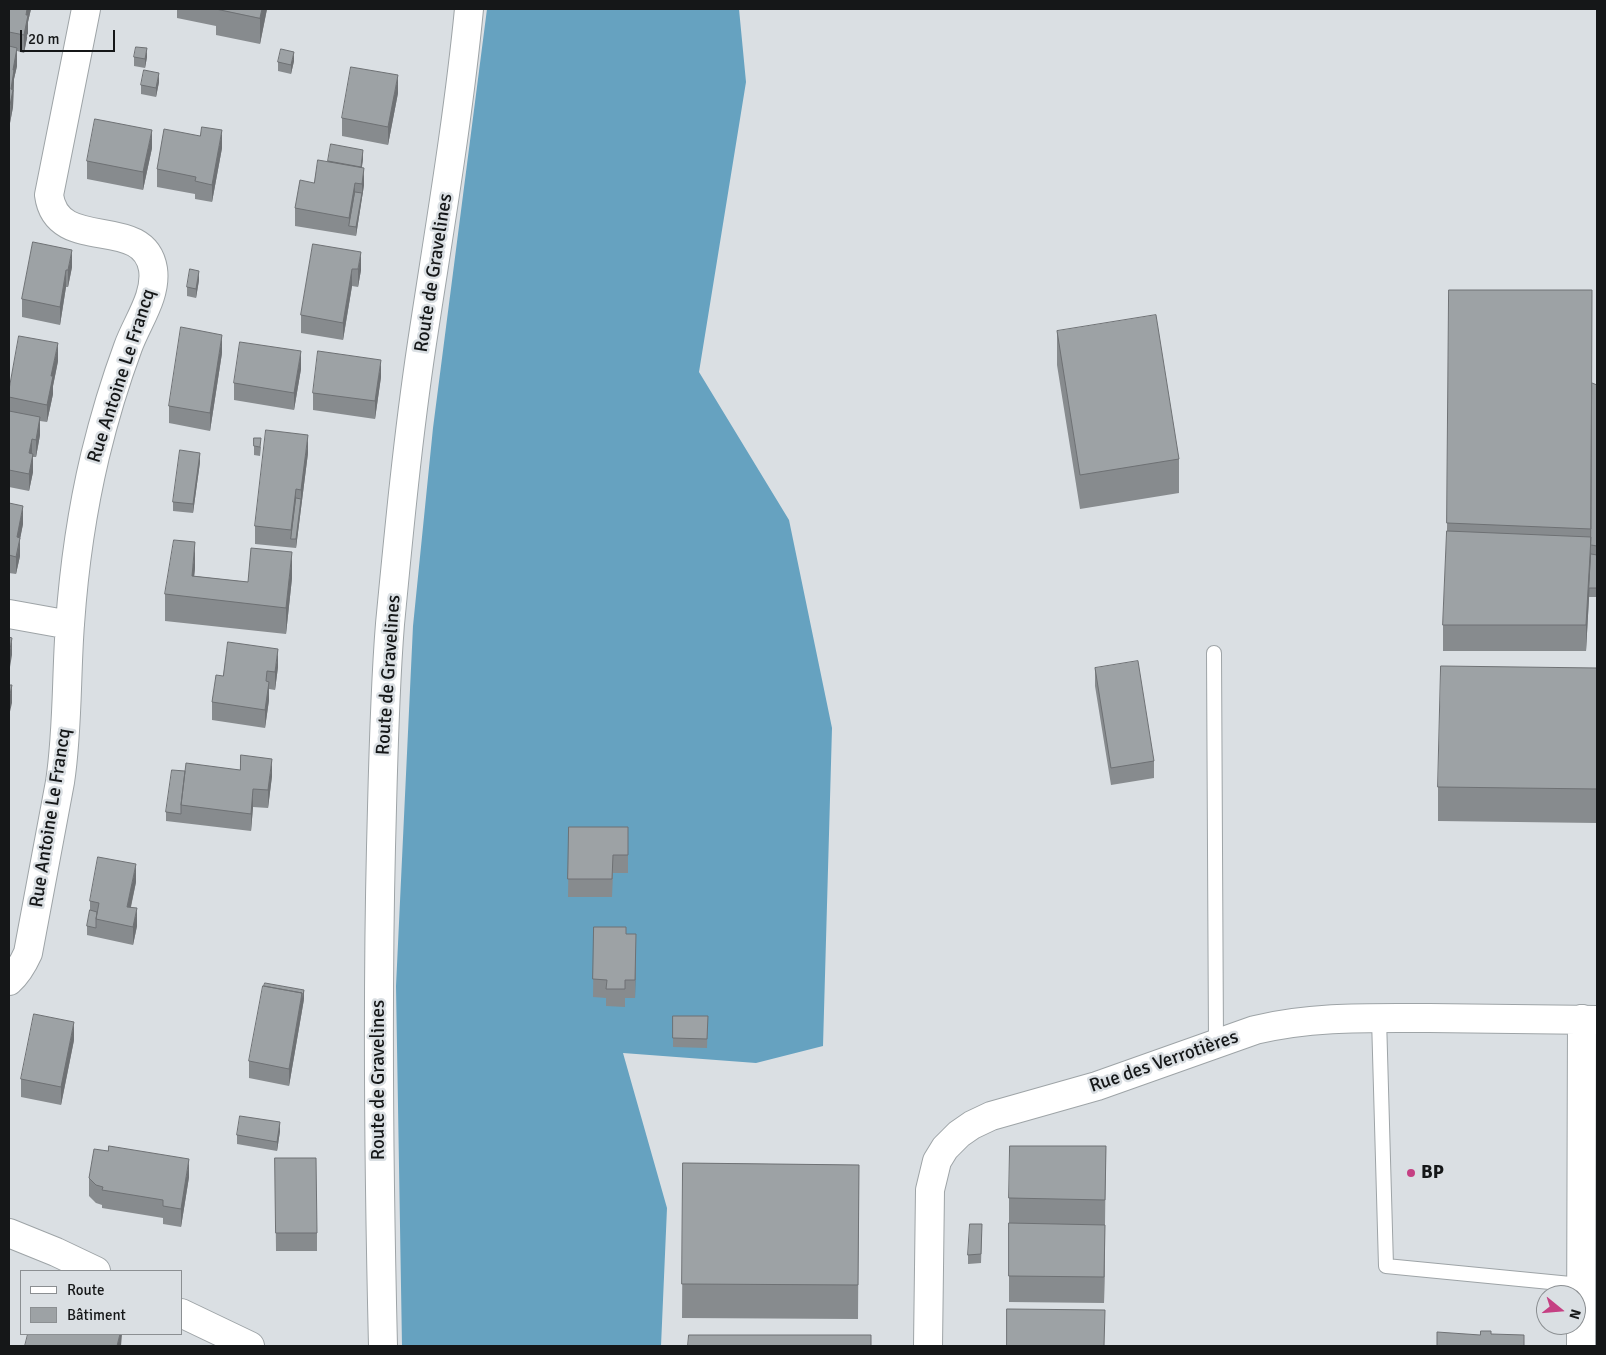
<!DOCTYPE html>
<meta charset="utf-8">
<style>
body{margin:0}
#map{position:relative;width:1606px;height:1355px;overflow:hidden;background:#dadfe3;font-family:Signika,sans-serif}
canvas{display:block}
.frame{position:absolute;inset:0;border:10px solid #151718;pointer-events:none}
.legend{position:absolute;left:20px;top:1270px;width:162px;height:65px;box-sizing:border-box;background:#dadfe3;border:1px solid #8b8f92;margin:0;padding:6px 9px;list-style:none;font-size:15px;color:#151718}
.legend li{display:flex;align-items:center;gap:10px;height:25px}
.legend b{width:25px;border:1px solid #8b8f92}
.north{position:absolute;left:1536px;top:1285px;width:50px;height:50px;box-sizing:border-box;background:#dadfe3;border:1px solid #8b8f92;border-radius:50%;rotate:107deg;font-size:14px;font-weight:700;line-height:20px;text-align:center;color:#151718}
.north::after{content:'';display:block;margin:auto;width:18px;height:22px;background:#c54083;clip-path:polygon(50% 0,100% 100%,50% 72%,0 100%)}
.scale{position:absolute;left:20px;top:30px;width:95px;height:22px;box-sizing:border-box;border:2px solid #151718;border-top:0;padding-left:6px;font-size:15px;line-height:18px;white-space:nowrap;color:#151718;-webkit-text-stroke:4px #dadfe3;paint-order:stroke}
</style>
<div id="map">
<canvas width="1606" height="1355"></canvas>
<div class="frame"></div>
<ul class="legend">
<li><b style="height:6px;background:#fff"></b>Route</li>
<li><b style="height:14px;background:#9da2a5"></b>Bâtiment</li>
</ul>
<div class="north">N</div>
<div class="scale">20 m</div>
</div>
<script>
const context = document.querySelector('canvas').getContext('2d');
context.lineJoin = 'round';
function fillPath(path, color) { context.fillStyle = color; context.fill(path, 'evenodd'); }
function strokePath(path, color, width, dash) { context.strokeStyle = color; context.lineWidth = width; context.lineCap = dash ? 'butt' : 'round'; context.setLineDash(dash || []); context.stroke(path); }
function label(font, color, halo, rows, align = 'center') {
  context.font = font + ' Signika,sans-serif'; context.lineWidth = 5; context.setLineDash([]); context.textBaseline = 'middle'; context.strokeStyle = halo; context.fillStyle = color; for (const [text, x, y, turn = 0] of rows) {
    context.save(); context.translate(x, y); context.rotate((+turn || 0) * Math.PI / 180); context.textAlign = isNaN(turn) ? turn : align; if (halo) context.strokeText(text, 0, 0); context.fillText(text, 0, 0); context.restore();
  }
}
const forest = new Path2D(`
 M487 9H739L746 82 699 372 789 520 832 728 823 1046 756 1063 623 1053 667 1208 661 1346H402L396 986 413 626 433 428Z`);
const service = new Path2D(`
 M1214 653 1216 1044
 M1379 1018 1386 1266 1581 1285`);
const minor = new Path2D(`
 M9 614 70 625
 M9 981C18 973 23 964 28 953L60 782C68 730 66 677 70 624 74 567 82 511 95 456 104 419 115 382 128 347 137 322 157 296 153 269 144 213 57 255 49 195L86 9
 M9 1233 56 1252 96 1271
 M181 1313 250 1346
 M928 1346 930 1190 937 1161 945 1148 959 1134 972 1125 991 1116 1097 1086 1255 1030C1312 1016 1371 1018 1429 1018 1485 1019 1541 1019 1597 1020
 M1581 1346 1582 1019`);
const secondary = new Path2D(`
 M383 1346C379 1180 377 1013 381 847 383 773 384 698 390 624 399 530 408 436 422 343 439 231 458 121 469 9`);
const wall = new Path2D(`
 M9 9H31L28 22V33L24 53 17 51V66L14 79 13 107 10 123 9 122Z
 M177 9H267L260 44 216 35V26L177 18Z
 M134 57H147L145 68 134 66Z
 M294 61 291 74 278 71V62Z
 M159 82 156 97 141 94V85Z
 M398 93 388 145 342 136V118Z
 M152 148 143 190 87 179V161Z
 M222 148 212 202 195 199V194L157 187V169Z
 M363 159 362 167 364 185 356 236 295 226V208L314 183 328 161Z
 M33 242 72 267 68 287H66L60 325 22 317V299Z
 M313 244 361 270 358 287 352 286 343 340 301 333V315Z
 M199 280 196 298 187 296V287Z
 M1449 290H1592L1591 531 1597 385V597H1589L1586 651H1443V625L1447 531Z
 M1057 331 1179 459V493L1080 509 1057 365Z
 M222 353 210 431 169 423V406Z
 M58 361 53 386V394L47 422 40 421V435L36 457H33V472L29 491 9 487V390Z
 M301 369 294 410 234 400V383Z
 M381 377 375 419 313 410V393Z
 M254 446 261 447 260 456 254 455Z
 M308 453 296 548 255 544V526Z
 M200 462 193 513 173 511V502Z
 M9 503 23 524 20 538V556L16 574 9 573Z
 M195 568 194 576 248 582 292 578 286 634 165 621V594Z
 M278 667 275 690 269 689V700L265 728 212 720V702L223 676Z
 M1095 668 1154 761V778L1111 785 1095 686Z
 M1597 668V823L1438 821V787Z
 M185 771 272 776 268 808 253 807 251 831 166 821V812Z
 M569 827H628V873H613L612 897H568Z
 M136 882 131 907 137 926 133 945 87 935V926L90 910V901Z
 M594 927 626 934 636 951 635 998H625V1007L606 1006V998L593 997Z
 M304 999 289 1086 249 1078V1061Z
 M673 1016H708L707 1048 673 1047Z
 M74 1040 61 1105 21 1097V1079Z
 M280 1131 277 1151 237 1144V1135Z
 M1106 1146 1104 1303 1009 1302V1198Z
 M275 1158 317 1233V1251H276Z
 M683 1163 859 1165 858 1319 682 1318Z
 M189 1177 181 1227 163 1224V1218L102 1208V1205L96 1203 89 1196V1178Z
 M982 1233 981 1263 968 1264V1255Z`);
const shadedWall = new Path2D(`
 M27 9H31L28 22V33L24 53V35Z
 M262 9H267L260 44V18Z
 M17 48V66L14 79 13 107 10 123 11 89 13 70Z
 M147 48V57L145 68V59Z
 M294 52V61L291 74V65Z
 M159 73V82L156 97V88Z
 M398 75V93L388 145V127Z
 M152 130V148L143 190V172Z
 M222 130V148L212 202V185Z
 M363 150V159L359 184V175Z
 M364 168V185L356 236V227L362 193V184Z
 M355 183V201L349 226V218Z
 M72 250V267L68 287V270Z
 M361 252V270L358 287V269Z
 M352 269V286L343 340V323Z
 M66 270V287L60 325V307Z
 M199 271V280L196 298V289Z
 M1592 290 1591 563 1586 651V625L1591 537Z
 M222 335V353L210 431V413Z
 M58 343V361L53 386V394L47 422V405L51 376Z
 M301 351V369L294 410V393Z
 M381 360V377L375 419V401Z
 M40 417V435L36 457V440Z
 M308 435V453L296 548V539L301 499V490Z
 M32 439V457L29 453Z
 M200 453V462L193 513V504Z
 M33 454V472L29 491V474Z
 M296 489V507L291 539V530Z
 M23 506V524L17 555V537Z
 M20 538V556L16 574V557Z
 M195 542V568L192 598V576Z
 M292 552V578L286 634V608Z
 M12 638V655L9 673V655Z
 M278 649V667L275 690V672Z
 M269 682V700L265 728V710Z
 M12 685V703L9 716V699Z
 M272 759V776L268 808V790Z
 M253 789V807L251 831V814Z
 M136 864V882L127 924V907Z
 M137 908V926L133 945V927Z
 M636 934V951L635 998V980Z
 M304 990V999L289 1086V1069L302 993Z
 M74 1022V1040L61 1105V1087Z
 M280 1122V1131L277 1151V1142Z
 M189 1159V1177L181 1227V1209Z
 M1105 1225V1251L1104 1303V1277Z
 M120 1334H122L121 1346H117Z`);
const building = new Path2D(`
 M9 9H27L26 15H28L24 35 9 32Z
 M216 9H262L260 18Z
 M9 46 17 48 13 70H14L11 89 13 90 10 105H9Z
 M136 47 147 48 145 59 134 57Z
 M281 49 294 52 291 65 278 62Z
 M351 67 398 75 388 127 342 118Z
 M144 70 159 73 156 88 141 85Z
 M95 119 152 130 143 172 87 161Z
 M202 127 222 130 212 185 195 181 196 177 157 169 164 129 200 136Z
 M331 144 363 150 361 167 328 161Z
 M318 160 364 168 362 184 355 183 349 218 295 208 300 180 314 183Z
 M355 192 362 193 356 227 349 226Z
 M33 242 72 250 68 270H66L60 307 22 299Z
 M313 244 361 252 358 269H352L343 323 301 315Z
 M190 269 199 271 196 289 187 287Z
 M1449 290H1592L1591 529 1447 523Z
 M1156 315 1179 459 1080 475 1057 331Z
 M181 327 222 335 210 413 169 406Z
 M19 336 58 343 51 376H53L47 405 9 397V390Z
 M240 342 301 351 294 393 234 383Z
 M318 351 381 360 375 401 313 393Z
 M1592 383 1597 385V546L1591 545Z
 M9 411 40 417 36 440 32 439 29 453 33 454 29 474 9 470Z
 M266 430 308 435 301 490 296 489 291 530 255 526Z
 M254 438H261L260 447 254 446Z
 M180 450 200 453 193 504 173 502Z
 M296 498 301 499 296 539H291Z
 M9 503 23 506 17 537 20 538 16 557 9 555Z
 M1447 531 1591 537 1586 625H1443Z
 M174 540 195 542 192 576 248 582 251 548 292 552 286 608 165 594Z
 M1591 554 1597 555V588H1589Z
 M9 637 12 638 9 655Z
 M228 642 278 649 275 672 267 671 266 681 269 682 265 710 212 702 216 675 223 676Z
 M1138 661 1154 761 1111 768 1095 668Z
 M1441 666 1597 668V789L1438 787Z
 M9 685H12L9 699Z
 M241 755 272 759 268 790 253 789 251 814 181 805 186 763 240 770Z
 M172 770 185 771 181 805V814L166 812Z
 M569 827H628V855H613L612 879H568Z
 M98 857 136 864 127 907 137 908 133 927 96 919 99 903 90 901Z
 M90 910 97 912 96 919V928L87 926Z
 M594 927H626V934H636L635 980H625V989H606L607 980 593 979Z
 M265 983 304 990 302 1002V993L264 986Z
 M263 986 302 993 289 1069 249 1061Z
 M34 1014 74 1022 61 1087 21 1079Z
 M673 1016H708L707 1039 673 1038Z
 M240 1116 280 1122 277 1142 237 1135Z
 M109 1146 189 1159 181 1209 163 1206V1200L102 1190 103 1187 96 1185 89 1178 94 1149 108 1151Z
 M1010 1146H1106L1105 1200 1009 1198Z
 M275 1158H316L317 1233H276Z
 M683 1163 859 1165 858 1285 682 1284Z
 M1009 1223 1105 1225 1104 1277 1009 1276Z
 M970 1224H982L981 1254 968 1255Z
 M1007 1309 1105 1310 1104 1346H1007Z
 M1481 1331H1491V1334L1524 1335V1346H1437V1332L1480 1335Z
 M28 1334H120L117 1346H25Z
 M689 1335H871V1346H688Z`);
const markers = [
 [1411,1173,5,"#c54083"]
];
const streetNames = [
 ["Route de Gravelines",434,273,-81],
 ["Rue Antoine Le Francq",122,376,-72],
 ["Route de Gravelines",389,675,-86],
 ["Rue Antoine Le Francq",51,818,-81],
 ["Rue des Verrotières",1164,1062,-19],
 ["Route de Gravelines",379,1080,-90]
];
const poiNames = [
 ["BP",1421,1173]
];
fillPath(forest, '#66a2c0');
strokePath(service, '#9ea4a7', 16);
strokePath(minor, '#9ea4a7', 30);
strokePath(secondary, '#9ea4a7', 30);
strokePath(service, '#fff', 14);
strokePath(minor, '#fff', 28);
strokePath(secondary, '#fff', 28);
fillPath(wall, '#878b8e');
fillPath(shadedWall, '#6e7174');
fillPath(building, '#9da2a5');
strokePath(building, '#6e7174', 1);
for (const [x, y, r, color] of markers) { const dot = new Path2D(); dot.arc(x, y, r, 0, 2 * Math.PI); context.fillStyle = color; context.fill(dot); strokePath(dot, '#dadfe3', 2); }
label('19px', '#151718', '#dadfe3', streetNames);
label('bold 19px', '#151718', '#dadfe3', poiNames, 'left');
</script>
